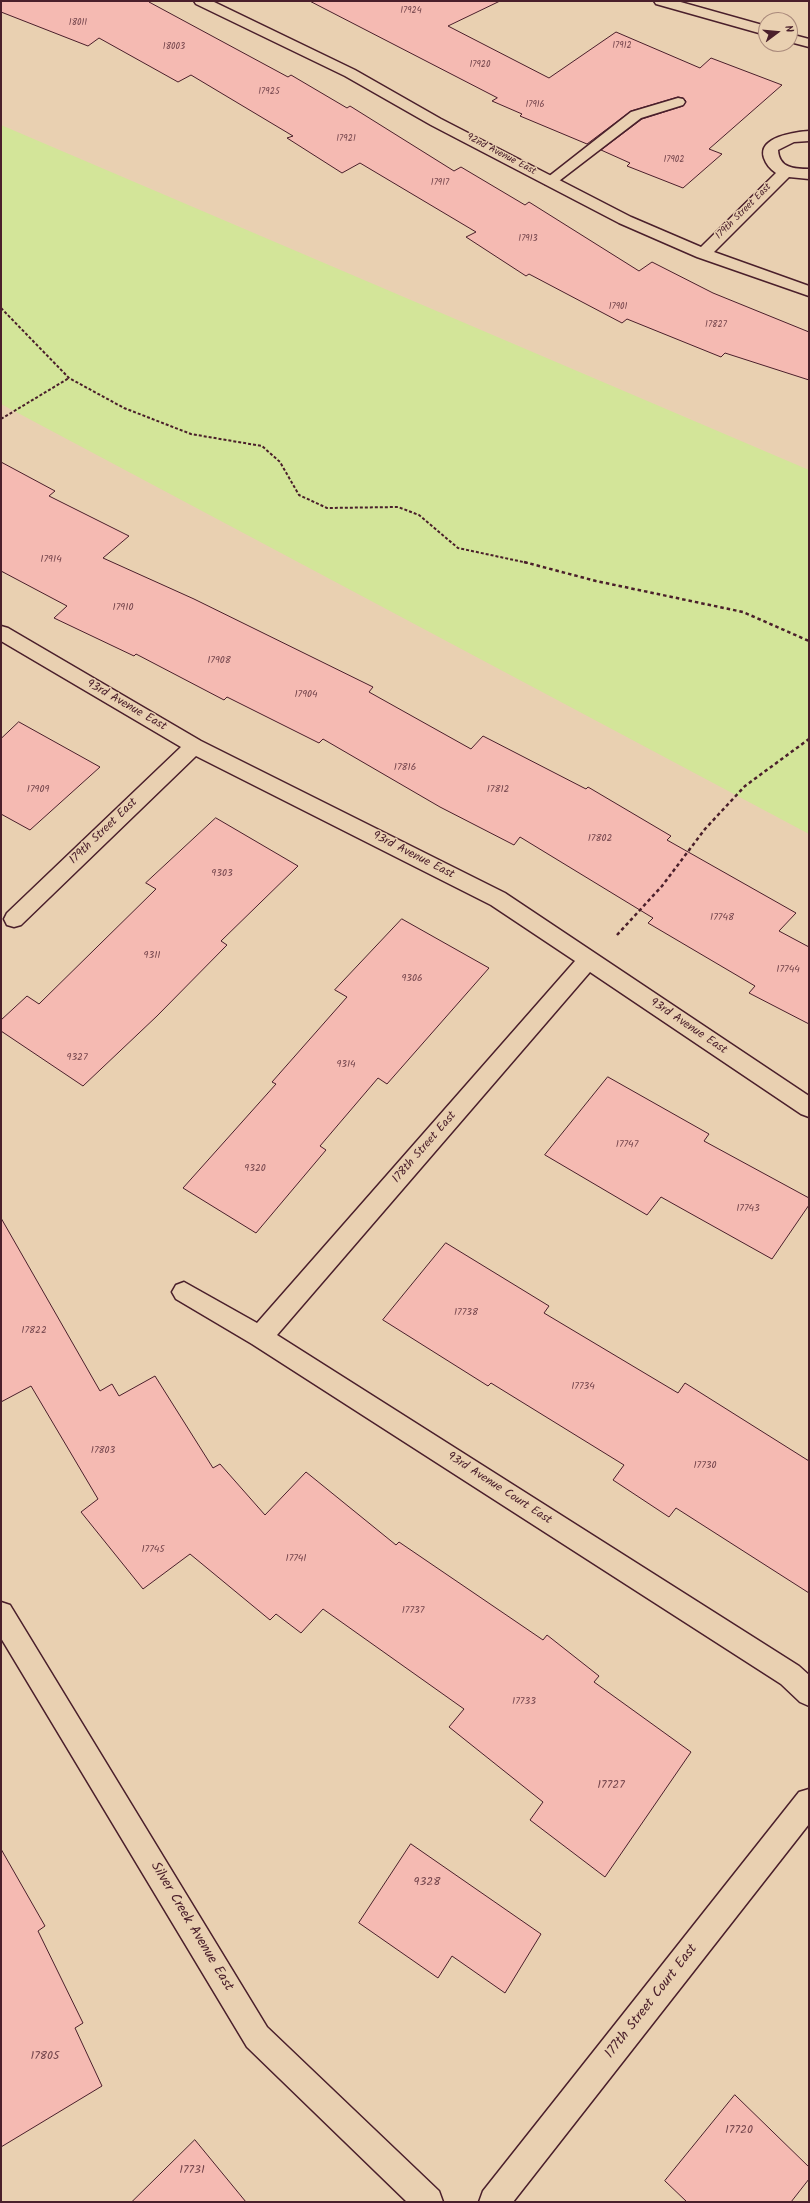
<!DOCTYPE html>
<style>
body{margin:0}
#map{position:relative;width:810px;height:2203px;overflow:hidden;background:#e9d0b1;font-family:Kalam,sans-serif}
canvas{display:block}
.frame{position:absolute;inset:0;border:2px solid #4a1f2b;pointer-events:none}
.north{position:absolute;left:758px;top:12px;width:40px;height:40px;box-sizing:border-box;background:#e9d0b1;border:1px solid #a9897b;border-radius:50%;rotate:74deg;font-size:11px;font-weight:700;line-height:16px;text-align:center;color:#4a1f2b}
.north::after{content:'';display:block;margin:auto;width:14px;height:18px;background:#4a1f2b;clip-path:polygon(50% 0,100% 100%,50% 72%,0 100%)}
</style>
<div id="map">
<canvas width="810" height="2203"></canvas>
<div class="frame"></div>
<div class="north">N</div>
</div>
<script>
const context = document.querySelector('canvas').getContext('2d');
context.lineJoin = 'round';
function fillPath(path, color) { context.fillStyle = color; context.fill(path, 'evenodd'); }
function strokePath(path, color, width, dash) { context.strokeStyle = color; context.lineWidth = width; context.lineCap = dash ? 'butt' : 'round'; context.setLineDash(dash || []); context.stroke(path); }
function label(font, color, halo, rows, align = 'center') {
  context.font = font + ' Kalam,sans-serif'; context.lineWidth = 3; context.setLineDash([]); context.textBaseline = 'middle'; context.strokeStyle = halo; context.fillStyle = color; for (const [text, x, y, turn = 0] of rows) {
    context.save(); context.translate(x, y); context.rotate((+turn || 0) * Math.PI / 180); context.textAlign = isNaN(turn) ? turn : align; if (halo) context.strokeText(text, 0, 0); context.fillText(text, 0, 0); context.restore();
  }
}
const green = new Path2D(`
 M1 125 809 470V834L1 404Z`);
const building = new Path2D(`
 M1 1H151L149 2 288 77 291 75 347 108 350 106 454 171 461 167 525 205 529 202 639 271 652 262 713 293 809 332V380L725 353 721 357 627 319 622 323 529 274 526 276 466 237 476 232 360 163 342 173 287 138 293 136 191 75 178 82 99 38 88 46 1 12Z
 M310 1H500L448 26 549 78 616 32 700 68 711 58 782 85 709 149 722 154 683 188 627 166 630 163 601 150 642 119 683 106 686 101 683 98 678 97 631 111 587 144 520 116 522 114 492 101 497 98Z
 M1 462 55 491 49 496 129 536 103 558 194 599 373 687 369 692 471 749 483 736 586 789 588 787 671 836 667 840 796 913 779 931 809 947V1024L749 993 755 986 648 923 653 918 520 837 514 845 440 807 323 739 319 743 227 697 224 700 136 654 134 656 54 618 67 606 1 571Z
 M19 722 100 767 30 830 1 814V739Z
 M216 818 298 866 221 941 227 945 157 1016 83 1086 1 1031V1020L27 996 39 1004 156 889 146 883Z
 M402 919 489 968 387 1084 378 1078 320 1146 326 1150 256 1233 183 1188 276 1084 272 1082 347 997 335 990Z
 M608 1077 709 1134 704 1141 809 1198V1205L772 1259 661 1197 647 1215 545 1155Z
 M1 1218 100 1391 112 1384 119 1396 155 1376 213 1468 220 1464 265 1515 306 1472 396 1545 399 1542 543 1640 547 1635 599 1676 594 1682 691 1752 605 1877 530 1820 543 1802 449 1727 464 1709 323 1609 301 1633 276 1614 270 1620 190 1554 143 1589 81 1512 98 1499 31 1386 1 1402Z
 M446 1243 549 1306 544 1313 678 1393 685 1383 809 1461V1593L676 1508 669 1517 613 1480 624 1465 491 1383 488 1386 383 1320Z
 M411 1844 541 1934 505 1993 452 1956 438 1978 359 1923Z
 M1 1849 45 1926 38 1931 83 2023 75 2028 102 2086 1 2147Z
 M735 2095 809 2167V2179L791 2202H687L665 2181Z
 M195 2140 246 2202H132Z`);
const pathFar1 = new Path2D(`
 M1 308 69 378 124 408 191 434 262 446 280 462 299 495 327 508 398 507 419 515 458 548 528 563
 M1 419 69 378`);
const path = new Path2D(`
 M524 562 596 581 743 612 809 641
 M617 935 662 886 705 829 745 786 809 739`);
const lane = new Path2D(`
 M678 98 683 99 685 102 683 105 641 118 555 184H545L543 181 631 112Z`);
const street = new Path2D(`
 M194 1H212L355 70 441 119 631 217 701 247 776 173C770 169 766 164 764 158 757 137 795 132 809 131V141L794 142 778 150C779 168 794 169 809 169V179L789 177 714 252 809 286V296L697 257 619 223 431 125 345 76 196 4Z
 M1 626 8 628 201 741 505 893 809 1096V1117L801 1114 590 972 277 1335 799 1666 809 1675V1706L800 1702 781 1684 252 1344 176 1299 172 1292 176 1285 184 1282 257 1323 575 961 491 905 196 756 21 925 14 927 7 925 4 919 7 913 181 747 1 641Z
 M1 1602 10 1605 267 2027 439 2191 443 2202H407L247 2047 1 1638Z
 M809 1789V1824L513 2202H479L483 2191 799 1792Z`);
const secondary = new Path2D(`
 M654 1H677L766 26V35L656 4Z
 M790 34 809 39V47L790 42Z`);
const farNumbernames = [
 ["17924",411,11],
 ["18011",78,23],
 ["17912",622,46],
 ["18003",174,47],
 ["17920",480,65],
 ["17925",269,92],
 ["17916",535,105],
 ["17921",346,139],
 ["17902",674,160],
 ["17917",440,183],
 ["17913",528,239],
 ["17901",618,307],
 ["17827",716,325]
];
const farStreetnames = [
 ["92nd Avenue East",501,155,28],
 ["179th Street East",744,212,-45]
];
const numberNames = [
 ["17914",51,560],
 ["17910",123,608],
 ["17908",219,661],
 ["17904",306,695],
 ["17816",405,768],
 ["17909",38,790],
 ["17812",498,790],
 ["17802",600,839],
 ["9303",222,874],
 ["17748",722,918],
 ["9311",152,956],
 ["17744",788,970],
 ["9306",412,979],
 ["9327",77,1058],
 ["9314",346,1065],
 ["17747",627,1145],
 ["9320",255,1169],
 ["17743",748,1209],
 ["17738",466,1313],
 ["17822",34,1331],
 ["17734",583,1387],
 ["17803",103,1451],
 ["17730",705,1466],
 ["17745",153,1550],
 ["17741",296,1559],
 ["17737",413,1611],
 ["17733",524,1702]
];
const streetNames = [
 ["93rd Avenue East",126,706,30],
 ["179th Street East",104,832,-44],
 ["93rd Avenue East",413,856,27],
 ["93rd Avenue East",688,1027,34],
 ["178th Street East",425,1148,-49],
 ["93rd Avenue Court East",499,1489,33]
];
const nearNumbernames = [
 ["17727",611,1786],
 ["9328",427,1883],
 ["17805",45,2057],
 ["17720",739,2131],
 ["17731",192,2171]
];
const nearStreetnames = [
 ["Silver Creek Avenue East",191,1927,59],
 ["177th Street Court East",652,2002,-52]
];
fillPath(green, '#d3e599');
fillPath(building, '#f5bab2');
strokePath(building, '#4a1f2b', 1);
strokePath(lane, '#4a1f2b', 3);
strokePath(street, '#4a1f2b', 3);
strokePath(secondary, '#4a1f2b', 3);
strokePath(pathFar1, '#4a1f2b', 2, [3, 2]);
strokePath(path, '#4a1f2b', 2.5, [3.5, 3]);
fillPath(lane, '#e9d0b1');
fillPath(street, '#e9d0b1');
fillPath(secondary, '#e9d0b1');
label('9px', '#75464d', null, farNumbernames);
label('10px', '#4a1f2b', '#e9d0b1', farStreetnames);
label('10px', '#75464d', null, numberNames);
label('12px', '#4a1f2b', '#e9d0b1', streetNames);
label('12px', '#75464d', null, nearNumbernames);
label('14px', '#4a1f2b', '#e9d0b1', nearStreetnames);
</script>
